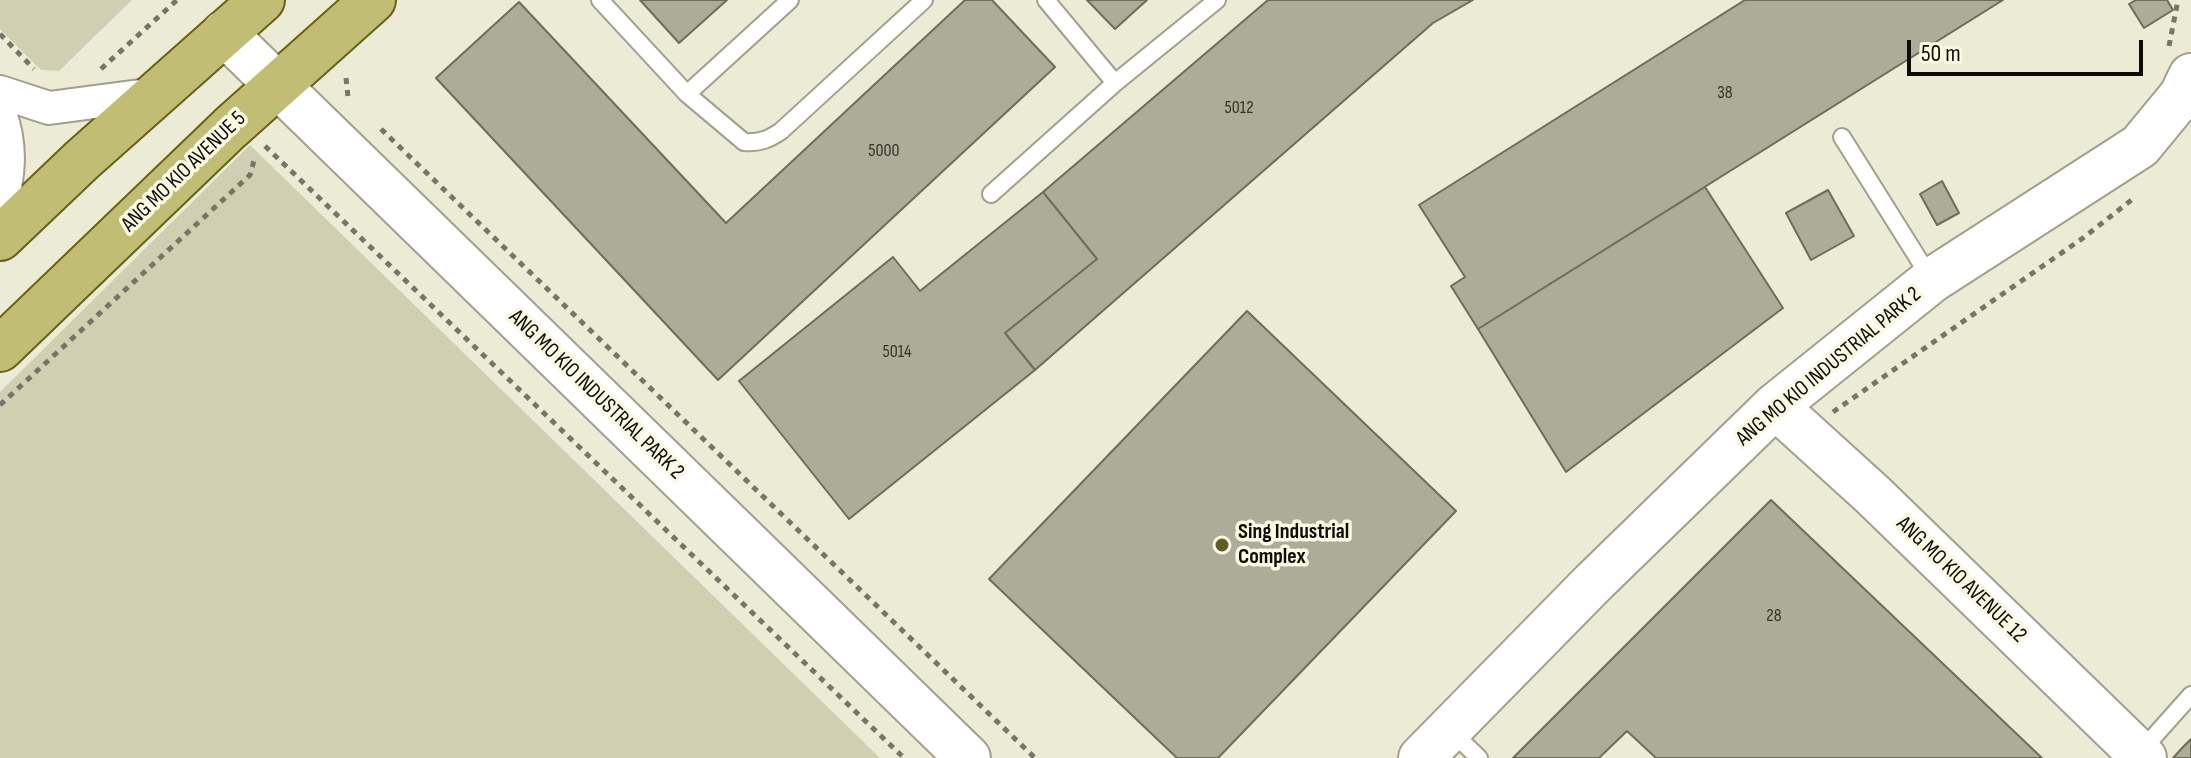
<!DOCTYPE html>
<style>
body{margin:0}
#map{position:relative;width:2191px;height:758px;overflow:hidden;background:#ecebd6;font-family:"Sofia Sans Condensed",sans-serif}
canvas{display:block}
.scale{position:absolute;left:1907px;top:40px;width:236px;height:36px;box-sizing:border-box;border:4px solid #0d0c06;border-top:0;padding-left:10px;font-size:24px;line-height:28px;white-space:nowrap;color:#0d0c06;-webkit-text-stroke:6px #faf9e3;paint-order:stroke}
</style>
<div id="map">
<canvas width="2191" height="758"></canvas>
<div class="scale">50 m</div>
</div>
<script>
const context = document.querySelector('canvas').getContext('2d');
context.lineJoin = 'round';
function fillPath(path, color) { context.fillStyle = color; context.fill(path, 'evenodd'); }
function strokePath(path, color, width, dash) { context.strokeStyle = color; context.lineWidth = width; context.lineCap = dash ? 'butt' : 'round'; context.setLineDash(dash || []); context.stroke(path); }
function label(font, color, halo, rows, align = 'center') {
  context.font = font + ' "Sofia Sans Condensed",sans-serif'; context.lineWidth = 7; context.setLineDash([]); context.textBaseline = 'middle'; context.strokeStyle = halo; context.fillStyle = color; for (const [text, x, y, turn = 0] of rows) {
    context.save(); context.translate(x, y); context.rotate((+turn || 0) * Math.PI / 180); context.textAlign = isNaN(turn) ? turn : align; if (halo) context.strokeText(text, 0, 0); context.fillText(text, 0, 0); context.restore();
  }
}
const green = new Path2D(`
 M0 0H132L59 71 41 70 0 29Z
 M250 145 880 758H0V392Z`);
const building = new Path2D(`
 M640 0H727L679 43Z
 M965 0H992L1055 67 718 380 436 78 519 2 726 223Z
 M1087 0H1147L1115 29Z
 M1268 0H1473L1433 23 1035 370 1005 333 1097 259 1043 192Z
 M1745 0H2003L1478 329 1451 286 1465 277 1419 205Z
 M2136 0H2167L2173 10 2144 28 2129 4Z
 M1942 181 1959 213 1937 225 1920 194Z
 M1705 187 1783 308 1566 472 1478 329Z
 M1828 190 1854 236 1811 260 1786 213Z
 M1043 192 1097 259 1005 333 1035 370 849 519 739 381 893 257 920 291Z
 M1247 311 1456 511 1218 758H1177L989 579Z
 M1771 500 2042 758H1656L1627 731 1599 758H1513Z
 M2191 739V758H2173L2183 747Z`);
const path = new Path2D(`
 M0 34 34 69
 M2169 46 2178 0
 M101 69 177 0
 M346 78 348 97
 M381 129 1035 758
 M265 146 904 758
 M0 405 250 175 255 157
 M1833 412 2083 238 2134 198`);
const lane = new Path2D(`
 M600 0 687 94 744 142C759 143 768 140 781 131L924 0
 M1046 0 1115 83
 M687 94 790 0
 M1842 137 1931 279
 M991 194 1115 83 1217 0
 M1451 731 1479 758
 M2141 751 2191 695`);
const street = new Path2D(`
 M0 92 49 108 155 94
 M0 114C12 146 9 176 0 209`);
const secondary = new Path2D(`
 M224 33 968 758
 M1775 406 1873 495 2144 758
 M1421 758 1593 583 1775 406 1932 280 2140 146 2182 95 2191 76`);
const primary = new Path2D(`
 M0 238 82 160 262 0
 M0 349 230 128 373 0`);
const markers = [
 [1222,545,8,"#605c29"]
];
const numberNames = [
 ["38",1725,93],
 ["5012",1239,108],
 ["5000",884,151],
 ["5014",897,352],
 ["28",1774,616]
];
const streetNames = [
 ["ANG MO KIO AVENUE 5",184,172,-44],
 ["ANG MO KIO INDUSTRIAL PARK 2",1829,367,-40],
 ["ANG MO KIO INDUSTRIAL PARK 2",596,395,44],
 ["ANG MO KIO AVENUE 12",1961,580,44]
];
const poiNames = [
 ["Sing Industrial",1238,532],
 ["Complex",1238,557]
];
fillPath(green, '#d1cfb2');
fillPath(building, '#adac98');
strokePath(building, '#6e6d5a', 2);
strokePath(lane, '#a1a08c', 20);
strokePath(street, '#a1a08c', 36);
strokePath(secondary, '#a1a08c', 48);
strokePath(primary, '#696212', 48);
strokePath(path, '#767568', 5, [6, 6]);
strokePath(lane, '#fff', 16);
strokePath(street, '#fff', 32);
strokePath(secondary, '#fff', 44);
strokePath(primary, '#c2bd75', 44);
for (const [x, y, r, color] of markers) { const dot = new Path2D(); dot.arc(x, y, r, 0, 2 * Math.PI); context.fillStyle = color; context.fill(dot); strokePath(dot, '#faf9e3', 3); }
label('18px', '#35342a', null, numberNames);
label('22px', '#0d0c06', '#faf9e3', streetNames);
label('bold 22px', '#0d0c06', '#faf9e3', poiNames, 'left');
</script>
